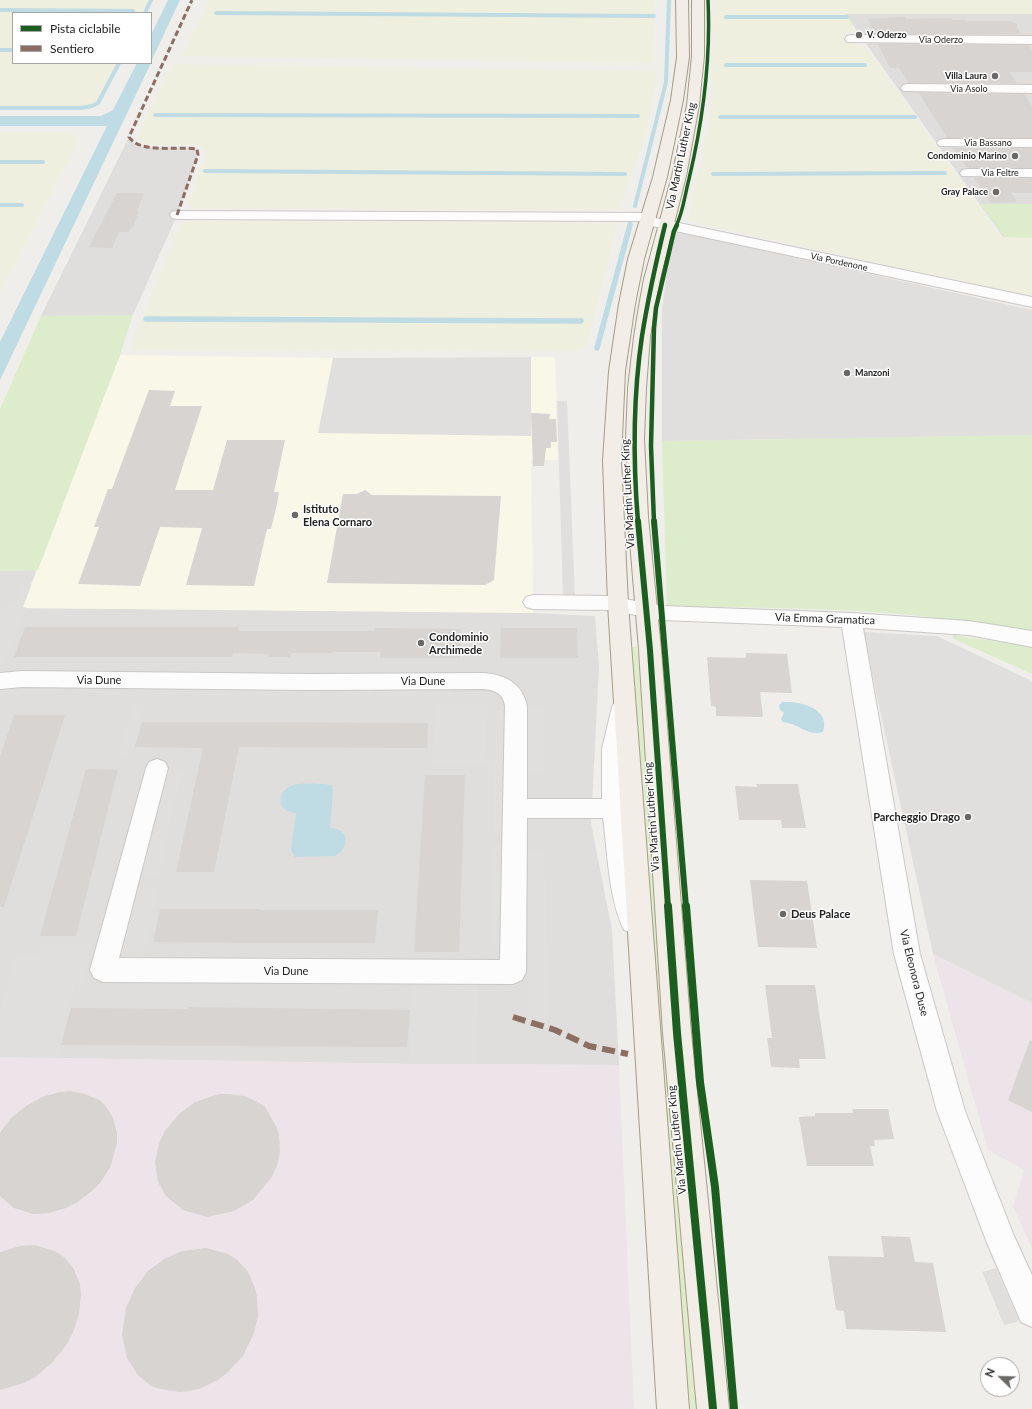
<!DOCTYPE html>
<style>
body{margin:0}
#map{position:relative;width:1032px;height:1409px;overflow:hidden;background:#f0eeeb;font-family:Lato,sans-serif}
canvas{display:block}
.legend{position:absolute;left:12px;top:12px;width:140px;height:52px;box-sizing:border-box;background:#fff;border:1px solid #a7a7a7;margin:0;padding:5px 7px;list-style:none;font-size:12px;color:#222}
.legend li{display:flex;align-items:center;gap:8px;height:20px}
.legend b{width:20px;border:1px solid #a7a7a7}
.north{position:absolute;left:980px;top:1357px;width:40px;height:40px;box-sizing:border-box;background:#fff;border:1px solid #a7a7a7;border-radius:50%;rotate:293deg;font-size:11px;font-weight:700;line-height:16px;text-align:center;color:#222}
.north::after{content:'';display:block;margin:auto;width:14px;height:18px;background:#6a6968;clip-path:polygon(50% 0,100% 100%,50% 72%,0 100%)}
</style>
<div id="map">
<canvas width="1032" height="1409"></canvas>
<ul class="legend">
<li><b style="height:5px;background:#1b5e20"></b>Pista ciclabile</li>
<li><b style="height:5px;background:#8d6e63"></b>Sentiero</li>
</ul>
<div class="north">N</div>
</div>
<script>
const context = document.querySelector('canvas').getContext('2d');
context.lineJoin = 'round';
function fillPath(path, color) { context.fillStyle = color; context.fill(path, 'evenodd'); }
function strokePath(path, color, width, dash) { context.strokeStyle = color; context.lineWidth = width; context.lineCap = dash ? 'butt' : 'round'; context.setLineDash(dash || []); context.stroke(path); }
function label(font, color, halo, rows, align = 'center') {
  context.font = font + ' Lato,sans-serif'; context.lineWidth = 3; context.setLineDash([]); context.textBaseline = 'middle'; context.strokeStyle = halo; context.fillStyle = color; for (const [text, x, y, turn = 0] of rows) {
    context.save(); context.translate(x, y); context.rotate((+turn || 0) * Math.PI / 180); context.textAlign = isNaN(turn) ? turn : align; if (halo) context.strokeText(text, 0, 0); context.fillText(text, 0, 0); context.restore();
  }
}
const residential = new Path2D(`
 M845 14H1032V238L1003 237Z
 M129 137 133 143 142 147 190 148 197 149 198 155 177 215 133 315 41 316Z
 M38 570 23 608 533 613 595 616 599 667 591 823 612 930 619 1065 409 1064 0 1057V571Z`);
const industrial = new Path2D(`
 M933 954 1032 1003V1248L1013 1206 1024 1170 988 1150Z
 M0 1057 409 1064 619 1065 634 1409H0Z`);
const education = new Path2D(`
 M120 355 333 358 555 357 558 460H531L533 613 22 608Z`);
const farmland = new Path2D(`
 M0 0H151L145 13H13V63H119L98 103 92 106 80 108H0Z
 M209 0H654L653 63 181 56Z
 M713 0H1032V14H846L857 32H844L847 41 865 47 1001 237 1032 238V298L688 221 708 126 712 98Z
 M172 64 657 71 647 131 619 209H197L188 204 207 152 202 147 195 145H151L144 143 137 138Z
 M0 132H69L74 133 77 138V143L0 293Z
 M182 221 618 223 587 344 578 351 129 350Z`);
const grass = new Path2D(`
 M980 204H1032V238L1004 237Z
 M133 315 120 355 38 570 0 571V409L41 316Z
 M1032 435V633C995 626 958 620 921 616 838 607 750 608 667 606L662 441Z
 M953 635 1032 647V674L956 640 953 638Z
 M631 647H637L651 798 701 1409H687Z`);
const parking = new Path2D(`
 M676 231 1032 310V435L662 441V309L668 262Z
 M531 357V436L318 433 333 358Z
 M557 401H567L575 597H563Z
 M22 586H31L23 607 27 608 5 663H0V609L15 603Z
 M863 632 937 636 1032 681V1003L933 954Z
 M17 689H55L54 694H15Z
 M71 689 121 690 119 694H69Z
 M136 689H374L373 696 135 695Z
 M385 691H453L452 696H385Z
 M133 703H146L132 755H118Z
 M437 703H487L485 763H432Z
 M528 707 544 708 545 773H528Z
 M495 711H502V834H494Z
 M165 771H182L158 877H139Z
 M493 845H501L500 944H491Z
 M528 853H545L548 1024H529Z
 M137 888H159L145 951H121Z
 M42 943H93L82 982H76L58 1058 0 1057V1010L15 956 39 955Z
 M478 983 477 1063 409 1064 413 984Z
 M996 1268 1019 1321 1004 1325 982 1272Z`);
const water = new Path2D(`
 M168 0H180L151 62V35Z
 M137 63H151L0 380V342L107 126H0V116H101L113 110Z
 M782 702C800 701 831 708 823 732 811 736 802 728 792 724 789 723 786 723 783 722L781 719 784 713 780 710 779 706Z
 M325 784 332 786 333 790 330 828C349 828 351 847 335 856L295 857 291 850 296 813C293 812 289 812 287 811 276 804 280 790 291 786 301 782 315 784 325 784Z`);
const streamFar1 = new Path2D(`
 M0 10 133 11
 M145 13 151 0
 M216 13 654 16
 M726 17H847
 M0 50H13
 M726 65H865
 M0 108H80L92 106 98 103 119 63
 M155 115 638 116
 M720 117H915
 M0 162H43
 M205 171 625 174
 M713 174 945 173
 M0 205H22
 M635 206 666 82 669 0
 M629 226 632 217`);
const stream = new Path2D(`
 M146 319 581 321
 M597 348 630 225`);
const building = new Path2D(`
 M905 17 906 19 951 18 952 20H965L966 21H1010L1017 24V28L1021 34H874L868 19Z
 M878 44 1028 45 1032 50V72H1009L1017 83H909L899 68H890Z
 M919 93 1024 94 1032 106V138H947Z
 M953 148H1032V168H967Z
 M974 178H1032V193H1011L1017 202 991 203Z
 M117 193H144L137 211H139L133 227 131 228 129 232H119L112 248 89 247Z
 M149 390 175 391 170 406H202L175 490H213L227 440H285L274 492H279L277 504 271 529H267L254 586 186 585 202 528 160 527 140 586 78 584 99 527H94L108 489H112Z
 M531 413 550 414 549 419H556L557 442H551V448H546L544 466H533Z
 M365 490 372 495 501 496 494 580 485 585 327 583 343 494H357Z
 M25 627H239L238 631H375V628L461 629 460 658H380L381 652H333L332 653H291L290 657H268L269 654 233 653 232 657H14Z
 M501 628H577L578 658H500Z
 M746 653 787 654 792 693 760 692 763 717 716 716V707L711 706 707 657 746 658Z
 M14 715H65L4 907H0V757Z
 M142 722H240L428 723 427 748 239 747 214 872H176L203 748 135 747Z
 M86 769 118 770 76 936H40Z
 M425 775H465L459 952H414Z
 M756 784H798L806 828H782L781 820H739L735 786 758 787Z
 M750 880 807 881 817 948 758 947Z
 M160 909H260V910H378L375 943H274L153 942Z
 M765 985H815L826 1059H799L800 1068 771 1067 767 1038H772Z
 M188 1007 410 1010 407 1047 61 1045 71 1008 188 1009Z
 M1030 1040 1032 1041V1112L1008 1100Z
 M70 1091 85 1094 99 1100 105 1105 113 1118 117 1133V1143L110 1168 100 1183 92 1191 76 1203 66 1208 49 1213 33 1214 14 1208 0 1196V1133L11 1118 26 1106 42 1097 60 1092Z
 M219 1094H228L244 1096 258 1102 265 1107 277 1128 279 1135 280 1152 277 1166 271 1178 253 1200 234 1211 207 1217 183 1210 166 1196 158 1182 155 1162 159 1144 164 1132 179 1114 195 1102Z
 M852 1109H888L894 1139 874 1140 875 1146H870L874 1166H807L799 1117 815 1116V1113H853Z
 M881 1236 910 1237 915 1262 933 1263 946 1332 846 1329 844 1311 836 1310 828 1256 884 1257Z
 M34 1245 55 1251 64 1257 74 1269 80 1285 81 1294 79 1314 74 1330 67 1344 52 1363 35 1377 24 1383 0 1390V1252L20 1246Z
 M206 1248 228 1254 237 1260 248 1272 255 1288 257 1297 258 1317 254 1333 243 1356 227 1373 218 1380 199 1389 189 1391 179 1392 160 1389 151 1386 137 1374 127 1358 122 1335 126 1308 135 1288 148 1271 156 1265 166 1258 182 1251Z`);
const minor = new Path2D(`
 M851 35 1032 36V44L847 42 845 39 847 36Z
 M907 84 1032 85V93L903 91 901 88 903 85Z
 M944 139H1032V147L939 146 937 143 939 140Z
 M967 169H1032V177L962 176 960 173 962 170Z
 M177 211 649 213 654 214 656 217 655 218 1032 297V307L647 225 642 224 640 221 177 219 172 218 170 215 172 212Z
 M533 595 609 596 662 606 851 613 969 621 1032 631V647L969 635 863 628 920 954 965 1111 1014 1236 1032 1275V1327L1021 1322 987 1243 937 1111 894 954 842 627 662 620 609 610 533 609 526 607 523 602 526 597Z
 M22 671 312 674 484 673C506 675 522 683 527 706V799H602V749L612 707 615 701 623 699 631 701 634 707 624 749 626 809 637 890 646 922 642 930 633 933 624 930C608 897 608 854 603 818H527L526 972 522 980 513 984 103 982 94 978 90 970 146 768 149 762 157 759 165 762 168 768 119 958 500 960 505 706C503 694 496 690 484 689L312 690 22 687 0 689V673Z`);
const major = new Path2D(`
 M676 0H688L689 57 683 100 667 177 644 259 635 304 625 371 621 460 628 604 689 1409H657L608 604 603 460 609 371 619 304 628 259 653 177 671 100 677 57Z
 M692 0H704V56L699 105 686 176 660 279 655 306 650 337 646 388 644 439 648 517 661 650 691 1033 729 1409H697L663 1033 639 650 628 517 626 439 628 388 634 337 639 306 644 279 672 176 687 105 692 56Z`);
const quietFar1 = new Path2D(`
 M177 215 198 155 197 149C178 146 140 154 129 137L192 0`);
const quiet = new Path2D(`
 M513 1017 555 1030 589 1046 628 1054`);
const cyclewayFar3 = new Path2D(`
 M665 226V225
 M676 226C683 213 685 194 689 179 703 120 711 61 708 0`);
const cyclewayFar2 = new Path2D(`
 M638 522C633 461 633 397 642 336 648 299 656 262 665 225
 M654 522 651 446 654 328 656 308 674 231 677 225`);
const cyclewayFar1 = new Path2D(`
 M638 521 650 650 668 907
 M654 521 686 907`);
const cycleway = new Path2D(`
 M668 906 677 1033 713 1409
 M686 906 700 1082 715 1187 734 1409`);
const markers = [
 [859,35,4,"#6a6968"],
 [995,76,4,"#6a6968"],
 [1015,156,4,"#6a6968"],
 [996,192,4,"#6a6968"],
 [847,373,4,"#6a6968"],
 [295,515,4,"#6a6968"],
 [421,643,4,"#6a6968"],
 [968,817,4,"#6a6968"],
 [783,914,4,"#6a6968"]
];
const farPoinames = [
 ["V. Oderzo",867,35,"left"],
 ["Villa Laura",987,76],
 ["Condominio Marino",1007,156],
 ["Gray Palace",988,192],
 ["Manzoni",855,373,"left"]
];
const farStreetnames = [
 ["Via Oderzo",941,40],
 ["Via Asolo",969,89],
 ["Via Bassano",988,143],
 ["Via Feltre",1000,173],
 ["Via Pordenone",839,262,12]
];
const streetNames = [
 ["Via Martin Luther King",681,156,-78],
 ["Via Martin Luther King",628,494,-93],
 ["Via Emma Gramatica",825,619,2],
 ["Via Dune",99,680],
 ["Via Dune",423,681],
 ["Via Martin Luther King",652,817,-94],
 ["Via Dune",286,971],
 ["Via Eleonora Duse",914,973,76],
 ["Via Martin Luther King",677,1140,-96]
];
const poiNames = [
 ["Istituto",303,509],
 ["Elena Cornaro",303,522],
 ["Condominio",429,637],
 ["Archimede",429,650],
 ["Parcheggio Drago",960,817,"right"],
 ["Deus Palace",791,914]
];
fillPath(residential, '#dfdedc');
fillPath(industrial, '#ede4e9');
fillPath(education, '#f8f7e8');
fillPath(farmland, '#efefdf');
fillPath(grass, '#ddeccb');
fillPath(parking, '#e0dfde');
fillPath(water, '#bfdbe3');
strokePath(streamFar1, '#bfdbe3', 4);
strokePath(stream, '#bfdbe3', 5.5);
fillPath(building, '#d7d4d2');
strokePath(minor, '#c9c8c7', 2);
strokePath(major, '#a79c86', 2);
fillPath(minor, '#fdfcfc');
fillPath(major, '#f3ede7');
strokePath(quietFar1, '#8d6e63', 3, [6, 3]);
strokePath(quiet, '#8d6e63', 6, [13, 6]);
strokePath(cyclewayFar3, '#1b5e20', 3.5);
strokePath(cyclewayFar2, '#1b5e20', 4.5);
strokePath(cyclewayFar1, '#1b5e20', 6);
strokePath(cycleway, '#1b5e20', 8);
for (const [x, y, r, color] of markers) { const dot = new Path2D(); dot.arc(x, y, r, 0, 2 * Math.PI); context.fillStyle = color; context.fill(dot); strokePath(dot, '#fff', 1.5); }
label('bold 9px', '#222', '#fff', farPoinames, 'right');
label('9px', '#222', '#fff', farStreetnames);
label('11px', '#222', '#fff', streetNames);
label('bold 11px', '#222', '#fff', poiNames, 'left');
</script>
